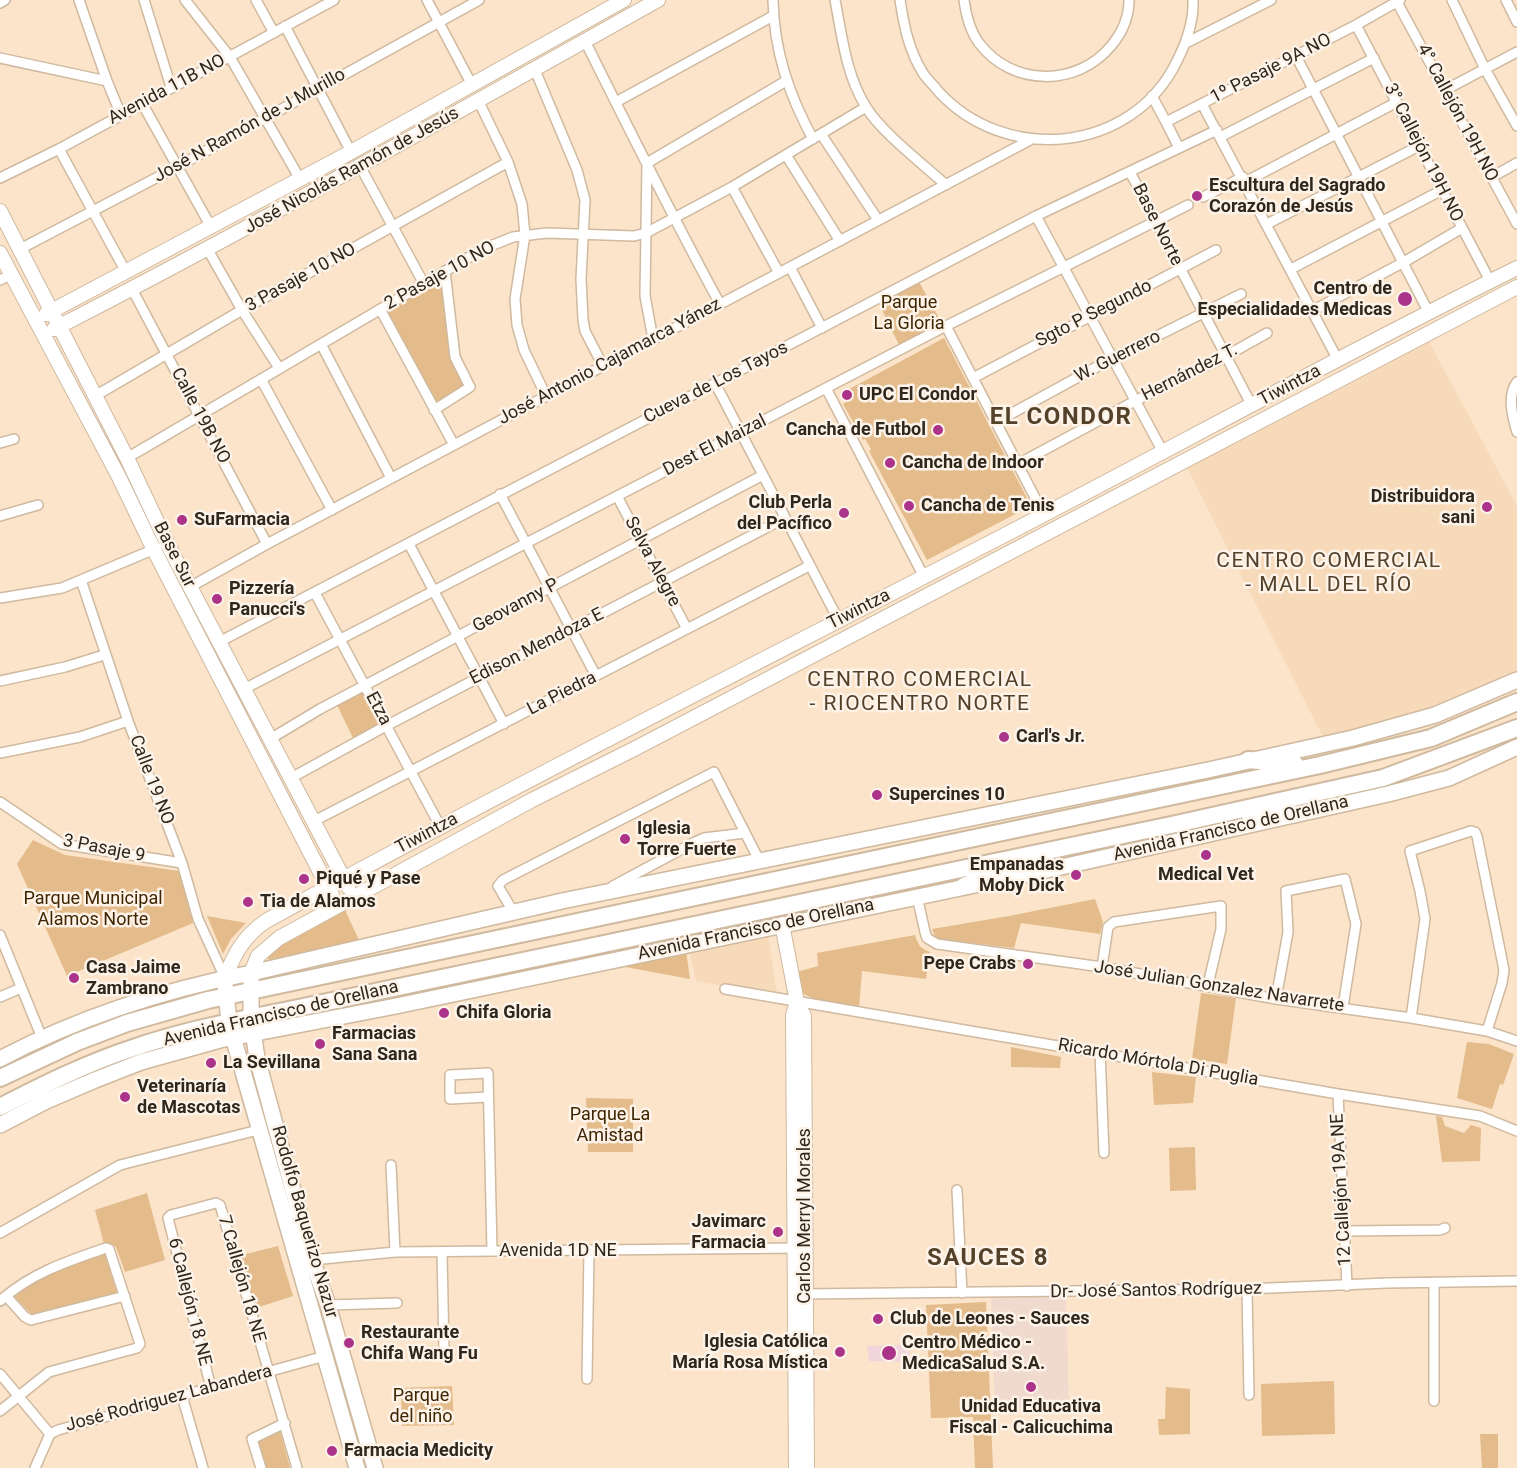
<!DOCTYPE html>
<meta charset="utf-8">
<style>
body{margin:0}
canvas{display:block;background:#fbe4c9}
</style>
<canvas width="1517" height="1468"></canvas>
<script>
const context = document.querySelector('canvas').getContext('2d');
context.lineJoin = 'round';
function fillPath(path, color) { context.fillStyle = color; context.fill(path, 'evenodd'); }
function strokePath(path, color, width, dash) { context.strokeStyle = color; context.lineWidth = width; context.lineCap = dash ? 'butt' : 'round'; context.setLineDash(dash || []); context.stroke(path); }
function label(font, color, halo, rows, align = 'center') {
  context.font = font + ' Roboto,sans-serif'; context.lineWidth = 5; context.setLineDash([]); context.textBaseline = 'middle'; context.strokeStyle = halo; context.fillStyle = color; for (const [text, x, y, turn = 0] of rows) {
    context.save(); context.translate(x, y); context.rotate((+turn || 0) * Math.PI / 180); context.textAlign = isNaN(turn) ? turn : align; if (halo) context.strokeText(text, 0, 0); context.fillText(text, 0, 0); context.restore();
  }
}
const built = new Path2D(`
 M1426 336 1517 506V680L1456 706 1324 739 1185 464Z
 M768 934 777 995 696 981 689 950Z`);
const education = new Path2D(`
 M991 1296H1066L1069 1407 995 1409Z`);
const medical = new Path2D(`
 M910 1345V1362L869 1361 867 1346Z`);
const green = new Path2D(`
 M441 276 467 388 435 406 384 310Z
 M919 282 943 325 900 347 878 302Z
 M944 338 1031 506 927 560 869 451 871 449 865 439 863 440 843 404 846 402 842 393Z
 M363 688 384 727 354 740 335 701Z
 M33 840 65 855 179 871 193 923 67 976 17 864Z
 M1095 899 1103 922 1100 934 1021 923 1014 948 939 939 935 936 932 929 1009 916Z
 M344 908 359 940 268 960V953Z
 M207 916 246 923 231 939 223 954Z
 M915 935C918 945 921 949 930 952L926 979 862 971 859 1007C846 1005 808 1002 800 990 798 985 798 977 797 972L818 966 817 953Z
 M686 951 690 979 604 963Z
 M1201 993 1236 998 1227 1064 1192 1059Z
 M1467 1042 1489 1044 1514 1054 1503 1085 1500 1084 1492 1109 1457 1098Z
 M1011 1047 1061 1057 1060 1068 1011 1067Z
 M1152 1072 1196 1077 1193 1103 1154 1105Z
 M586 1098 633 1099V1152H588Z
 M1436 1116 1442 1117 1445 1126 1464 1133 1471 1125 1481 1128 1480 1161 1442 1162Z
 M1195 1147 1196 1190 1170 1191 1169 1148Z
 M147 1193 165 1260 125 1272 116 1247 110 1243 104 1244 95 1210Z
 M278 1246 293 1296 253 1309 238 1256Z
 M105 1254 117 1293 33 1316 13 1295C41 1274 72 1262 105 1254Z
 M986 1302 993 1468H975L973 1417 931 1418 926 1305Z
 M1334 1381 1335 1434 1262 1436 1261 1384Z
 M452 1386 454 1425 402 1426 401 1388Z
 M1166 1387 1190 1389V1434L1159 1435 1158 1419H1165Z
 M280 1431 290 1468H262L253 1438Z
 M1480 1434H1498V1468H1482Z`);
const street = new Path2D(`
 M79 0 107 81 121 115
 M144 0 171 87
 M185 0 230 57 300 179
 M256 0 274 33
 M427 0 472 85
 M773 0C774 51 789 95 813 139
 M835 0C842 36 846 75 866 107 881 132 923 164 946 185
 M900 0C904 26 909 51 923 73 927 80 934 85 938 91 1005 165 1132 154 1177 61 1186 43 1194 21 1193 0
 M964 0C966 15 970 31 979 43 1012 87 1077 87 1111 46 1122 33 1129 17 1129 0
 M1452 0 1485 69 1517 126
 M1506 0 1517 22
 M1397 2 1517 224
 M0 3 5 0
 M1356 25 1490 281
 M285 26 351 152
 M585 41C629 129 673 218 720 304
 M1186 43 1271 0
 M1296 56 1428 311
 M0 58 107 81
 M535 70 577 170 585 200 581 279 583 320 585 331 603 366
 M1445 90 1517 52
 M1152 96 1166 122 1356 25 1400 0
 M479 102 508 162 522 204 525 235 515 299 517 325 524 350 546 396
 M616 102 773 16
 M142 103 211 227
 M1202 104 1338 360
 M1166 122 1179 148
 M821 134 878 220
 M1220 137 1374 58
 M59 149 126 272
 M786 155 840 241
 M360 166 424 284
 M1130 172 1252 406
 M1492 177 1517 163
 M0 178 59 149 334 0
 M1245 182 1397 102
 M732 187 779 273
 M1203 197 1243 177
 M1036 216 1163 452
 M1267 224 1419 146
 M20 249 177 167 479 0
 M208 250 242 310 279 368
 M790 267 822 328
 M1291 269 1442 190
 M0 280 12 274
 M132 289 267 544
 M380 309 454 445
 M1312 311 1404 262 1462 228
 M946 326 1044 515
 M653 339 645 296 647 163 786 81
 M321 344 391 478
 M973 378 1216 250
 M261 379 332 510
 M1517 382C1507 395 1512 416 1517 432
 M715 383 839 621
 M826 388 924 577
 M95 396 242 310 508 162
 M434 410 470 387 455 357 445 271
 M996 422 1113 358 1241 294
 M0 443 14 439
 M127 458 483 249 513 237 547 233 634 236 646 233 732 187 866 107
 M1018 464 1135 401 1226 356 1267 333
 M500 494 596 676
 M617 496 687 629
 M0 516 38 505
 M409 544 504 724
 M81 580 128 721 182 863 198 919 225 978
 M190 587 267 544 1030 140
 M315 593 440 826
 M0 598 62 588 157 548
 M219 642 1036 216 1217 130
 M0 681 65 667 104 655
 M244 689 946 326 1188 205
 M270 739 320 709 763 475
 M0 753 80 737 128 721
 M291 778 384 727 785 518
 M0 802 62 844 182 863
 M314 821 809 566
 M613 886 695 842 704 838 745 833
 M917 896 925 932 927 938 937 944 1102 967 1276 999 1411 1018 1487 1031 1517 1041
 M514 913 498 886 503 880 714 772 760 862
 M0 935 42 1038
 M1102 967 1108 927 1114 922 1221 906V929L1208 985
 M725 989 1338 1094 1480 1116 1517 1131
 M0 997 21 988
 M1276 999 1288 932 1286 891 1345 879 1356 924 1343 1007
 M1411 1018 1425 919 1420 891 1410 851 1471 831 1475 832 1477 836 1504 970 1502 983 1487 1031
 M1100 1052 1104 1153
 M1338 1094 1347 1286
 M488 1097 450 1099V1075L488 1073 492 1251
 M391 1165 395 1252
 M957 1190 962 1293
 M1344 1231 1440 1230 1445 1228
 M0 1233 120 1165 258 1130
 M442 1252 444 1350
 M312 1260 395 1252 798 1248
 M1434 1282V1401
 M1247 1289 1249 1395
 M803 1294 1247 1289 1387 1283 1517 1281
 M6 1296 25 1317 31 1320 125 1296
 M0 1301C31 1273 68 1261 106 1248L109 1249 140 1344 137 1348 49 1372 0 1411
 M328 1305 397 1303
 M0 1374 50 1434
 M587 1379 589 1251
 M211 1388 168 1218 171 1215 216 1203 220 1205 297 1468
 M182 1396 203 1468
 M35 1468 50 1434 58 1430 325 1356
 M261 1468 252 1439 285 1423`);
const secondary = new Path2D(`
 M0 211 127 458 167 543 348 887
 M0 253 119 477 154 550 332 895
 M46 314 351 152 624 0
 M54 329C258 224 458 112 658 0
 M782 924 797 1002 804 1016 807 1468
 M251 973 258 956 279 938 532 800 636 748 1517 287
 M225 978C234 954 244 936 266 921 506 789 752 666 995 540 1169 450 1341 355 1517 268
 M796 1468 793 1015 797 1002`);
const primary = new Path2D(`
 M251 979V1018L257 1058 312 1260 328 1305 375 1468
 M225 984 229 1022 237 1051 357 1468
 M0 1059C79 1017 164 990 251 973L562 901 1208 770 1353 738 1435 715 1517 680
 M0 1125 46 1101 95 1080 141 1062 220 1040 396 1006 1066 866 1388 794 1449 778 1517 747`);
const highway = new Path2D(`
 M1248 760 1295 764
 M1250 815 1294 814
 M964 886 1022 863
 M0 1078 77 1042 127 1023 208 1000 1320 765 1431 738 1517 702
 M0 1107C43 1085 87 1063 133 1048 182 1031 233 1021 284 1011L1176 824 1383 778 1517 728`);
const markers = [
 [1197,196,6,"#ab3389"],
 [1405,299,8,"#ab3389"],
 [847,395,6,"#ab3389"],
 [938,430,6,"#ab3389"],
 [890,463,6,"#ab3389"],
 [909,506,6,"#ab3389"],
 [1487,507,6,"#ab3389"],
 [844,513,6,"#ab3389"],
 [182,520,6,"#ab3389"],
 [217,599,6,"#ab3389"],
 [1004,737,6,"#ab3389"],
 [877,795,6,"#ab3389"],
 [625,839,6,"#ab3389"],
 [1206,855,6,"#ab3389"],
 [1076,875,6,"#ab3389"],
 [304,879,6,"#ab3389"],
 [248,902,6,"#ab3389"],
 [1028,964,6,"#ab3389"],
 [74,978,6,"#ab3389"],
 [444,1013,6,"#ab3389"],
 [320,1044,6,"#ab3389"],
 [211,1063,6,"#ab3389"],
 [125,1097,6,"#ab3389"],
 [778,1232,6,"#ab3389"],
 [878,1319,6,"#ab3389"],
 [349,1343,6,"#ab3389"],
 [840,1352,6,"#ab3389"],
 [889,1353,8,"#ab3389"],
 [1031,1387,6,"#ab3389"],
 [332,1451,6,"#ab3389"]
];
const streetNames = [
 ["1º Pasaje 9A NO",1271,69,-27],
 ["Avenida 11B NO",167,90,-28],
 ["4° Callejón 19H NO",1457,113,62],
 ["José N Ramón de J Murillo",250,126,-29],
 ["3° Callejón 19H NO",1423,153,63],
 ["José Nicolás Ramón de Jesús",352,171,-29],
 ["Base Norte",1157,225,63],
 ["2 Pasaje 10 NO",440,276,-29],
 ["3 Pasaje 10 NO",301,278,-29],
 ["Sgto P Segundo",1094,314,-27],
 ["W. Guerrero",1118,357,-27],
 ["José Antonio Cajamarca Yánez",610,362,-28],
 ["Hernández T.",1190,373,-27],
 ["Cueva de Los Tayos",716,383,-27],
 ["Tiwintza",1290,386,-28],
 ["Calle 19B NO",200,416,62],
 ["Dest El Maizal",715,446,-27],
 ["Base Sur",174,555,63],
 ["Selva Alegre",652,562,62],
 ["Geovanny P",516,606,-28],
 ["Tiwintza",859,610,-27],
 ["Edison Mendoza E",537,647,-27],
 ["La Piedra",562,694,-27],
 ["Etza",378,709,62],
 ["Calle 19 NO",151,780,69],
 ["Avenida Francisco de Orellana",1231,829,-13],
 ["Tiwintza",427,834,-28],
 ["3 Pasaje 9",104,849,11],
 ["Avenida Francisco de Orellana",756,930,-12],
 ["José Julian Gonzalez Navarrete",1219,987,9],
 ["Avenida Francisco de Orellana",281,1014,-13],
 ["Ricardo Mórtola Di Puglia",1158,1063,10],
 ["12 Callejón 19A NE",1342,1190,-93],
 ["Carlos Merryl Morales",805,1216,-90],
 ["Rodolfo Baquerizo Nazur",304,1222,74],
 ["Avenida 1D NE",558,1251],
 ["7 Callejón 18 NE",241,1279,74],
 ["Dr- José Santos Rodríguez",1156,1291,-1],
 ["6 Callejón 18 NE",189,1302,76],
 ["José Rodriguez Labandera",169,1399,-15]
];
const poiNames = [
 ["Escultura del Sagrado",1209,186],
 ["Corazón de Jesús",1209,207],
 ["Centro de",1392,289,"right"],
 ["Especialidades Medicas",1392,310,"right"],
 ["UPC El Condor",859,395],
 ["Cancha de Futbol",926,430,"right"],
 ["Cancha de Indoor",902,463],
 ["Distribuidora",1475,497,"right"],
 ["sani",1475,518,"right"],
 ["Club Perla",832,503,"right"],
 ["del Pacífico",832,524,"right"],
 ["Cancha de Tenis",921,506],
 ["SuFarmacia",194,520],
 ["Pizzería",229,589],
 ["Panucci's",229,610],
 ["Carl's Jr.",1016,737],
 ["Supercines 10",889,795],
 ["Iglesia",637,829],
 ["Torre Fuerte",637,850],
 ["Empanadas",1064,865,"right"],
 ["Moby Dick",1064,886,"right"],
 ["Medical Vet",1206,875,"center"],
 ["Piqué y Pase",316,879],
 ["Tia de Alamos",260,902],
 ["Pepe Crabs",1016,964,"right"],
 ["Casa Jaime",86,968],
 ["Zambrano",86,989],
 ["Chifa Gloria",456,1013],
 ["Farmacias",332,1034],
 ["Sana Sana",332,1055],
 ["La Sevillana",223,1063],
 ["Veterinaría",137,1087],
 ["de Mascotas",137,1108],
 ["Javimarc",766,1222,"right"],
 ["Farmacia",766,1243,"right"],
 ["Club de Leones - Sauces",890,1319],
 ["Restaurante",361,1333],
 ["Chifa Wang Fu",361,1354],
 ["Iglesia Católica",828,1342,"right"],
 ["María Rosa Mística",828,1363,"right"],
 ["Centro Médico -",902,1343],
 ["MedicaSalud S.A.",902,1364],
 ["Unidad Educativa",1031,1407,"center"],
 ["Fiscal - Calicuchima",1031,1428,"center"],
 ["Farmacia Medicity",344,1451]
];
const parkNames = [
 ["Parque",909,303],
 ["La Gloria",909,324],
 ["Parque Municipal",93,899],
 ["Alamos Norte",93,920],
 ["Parque La",610,1115],
 ["Amistad",610,1136],
 ["Parque",421,1396],
 ["del niño",421,1417]
];
const quarterNames = [
 ["CENTRO COMERCIAL",1329,562],
 ["- MALL DEL RÍO",1329,586],
 ["CENTRO COMERCIAL",920,681],
 ["- RIOCENTRO NORTE",920,705]
];
const districtNames = [
 ["EL CONDOR",1061,418],
 ["SAUCES 8",988,1259]
];
fillPath(built, '#f7dab9');
fillPath(education, '#f0d9cd');
fillPath(medical, '#f0d6dc');
fillPath(green, '#e4bb8a');
strokePath(street, '#cfb99f', 12);
strokePath(secondary, '#cfb99f', 16);
strokePath(primary, '#cfb99f', 18);
strokePath(highway, '#cfb99f', 20);
strokePath(street, '#fff', 9);
strokePath(secondary, '#fff', 14);
strokePath(primary, '#fff', 15);
strokePath(highway, '#fff', 16);
for (const [x, y, r, color] of markers) { const dot = new Path2D(); dot.arc(x, y, r, 0, 2 * Math.PI); context.fillStyle = color; context.fill(dot); strokePath(dot, '#fdf3e9', 2); }
label('18px', '#2f261c', '#fdf3e9', streetNames);
label('bold 18px', '#2f261c', '#fdf3e9', poiNames, 'left');
label('18px', '#3f2500', '#fdf3e9', parkNames);
context.letterSpacing = '1.5px';
label('21px', '#54412a', '#fdf3e9', quarterNames);
context.letterSpacing = '0px';
context.letterSpacing = '1.5px';
label('bold 24px', '#54412a', '#fdf3e9', districtNames);
context.letterSpacing = '0px';
</script>
